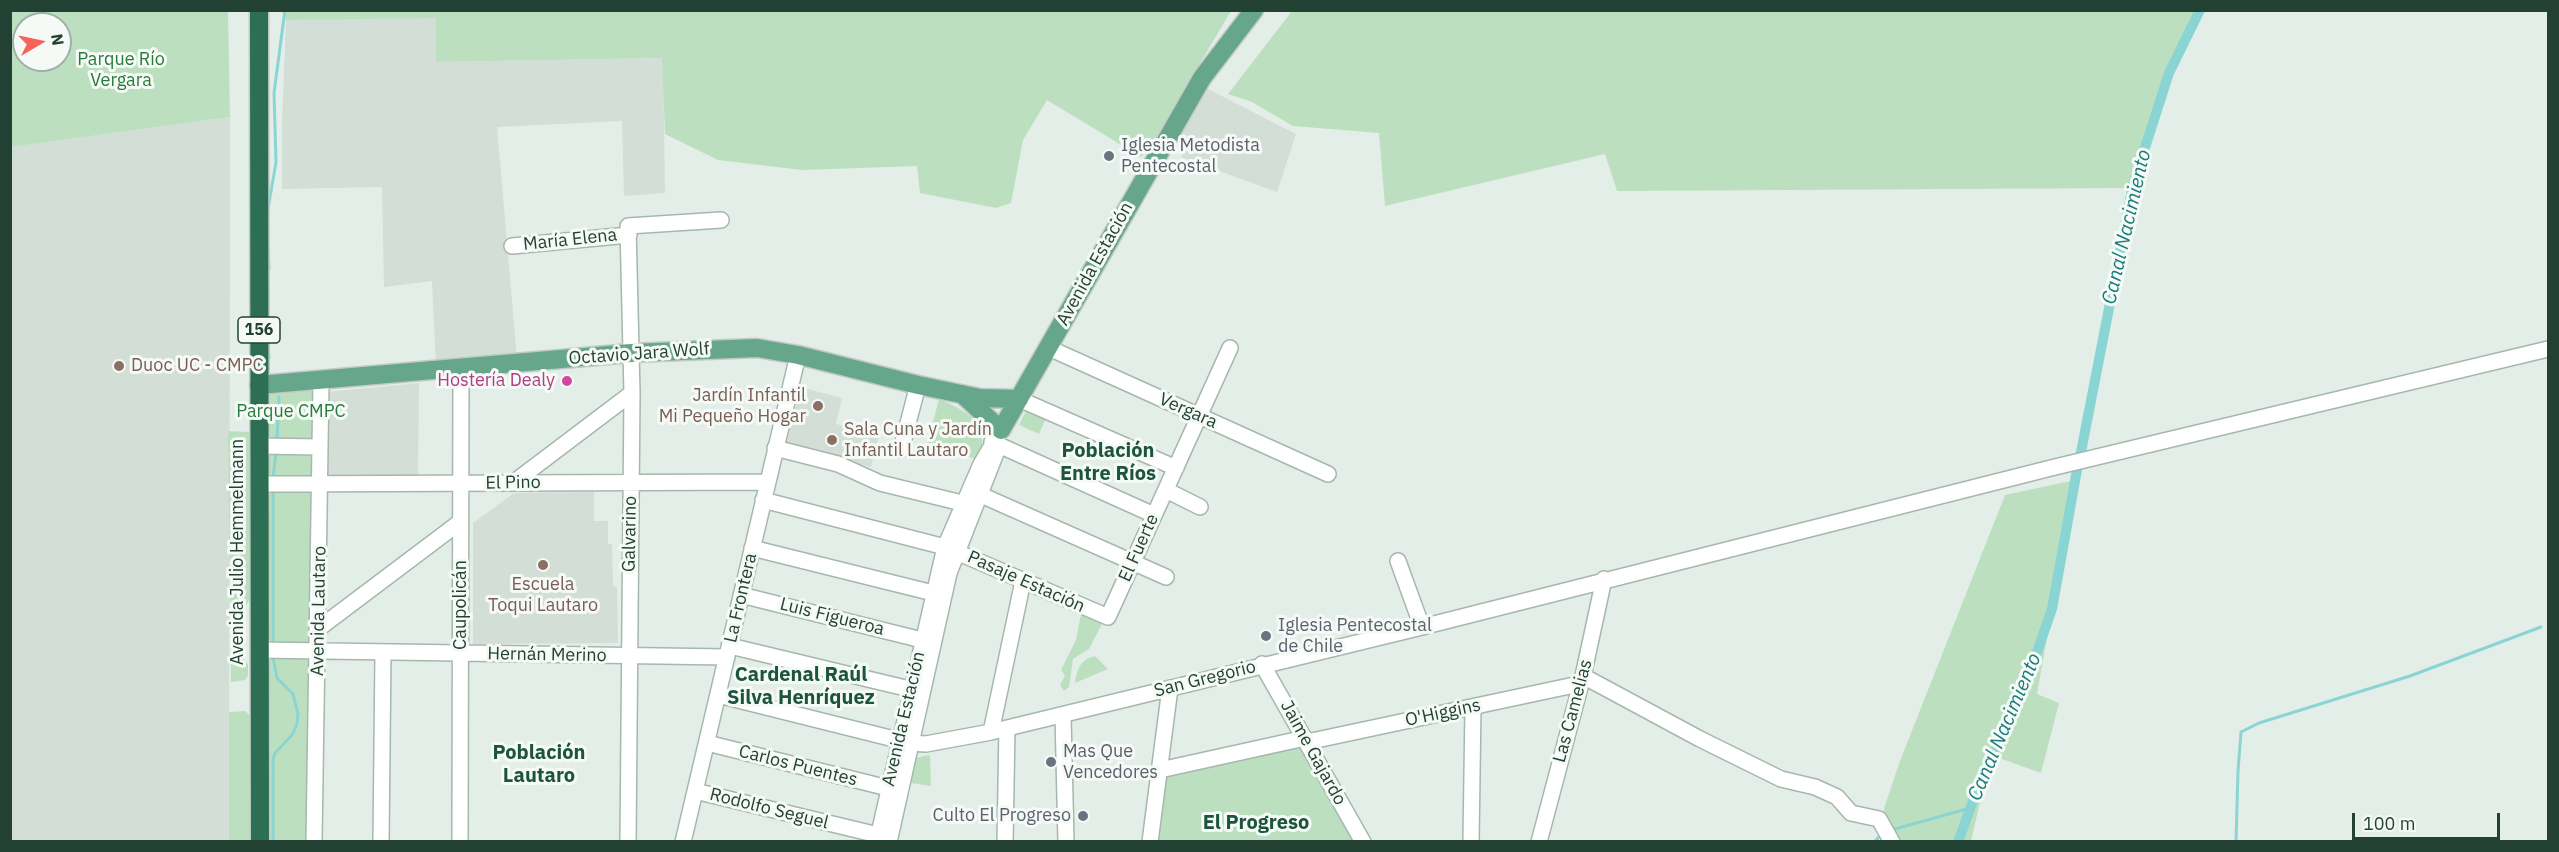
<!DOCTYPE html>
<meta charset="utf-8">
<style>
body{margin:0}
#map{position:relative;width:2559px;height:852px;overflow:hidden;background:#e4eee8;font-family:"IBM Plex Sans",sans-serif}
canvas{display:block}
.frame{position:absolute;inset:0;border:12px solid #224133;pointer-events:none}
.north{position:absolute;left:12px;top:12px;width:60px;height:60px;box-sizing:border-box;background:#f5faf7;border:2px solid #a1b0a9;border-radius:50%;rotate:81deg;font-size:16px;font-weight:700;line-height:24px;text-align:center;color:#224133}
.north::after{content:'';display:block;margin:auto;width:21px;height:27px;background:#f96357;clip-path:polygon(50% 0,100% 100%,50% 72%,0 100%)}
.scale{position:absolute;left:2352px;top:813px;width:148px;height:27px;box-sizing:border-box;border:3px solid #224133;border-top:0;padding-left:8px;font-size:18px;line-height:21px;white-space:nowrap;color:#224133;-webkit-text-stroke:4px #f5faf7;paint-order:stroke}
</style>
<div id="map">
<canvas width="2559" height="852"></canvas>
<div class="frame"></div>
<div class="north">N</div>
<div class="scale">100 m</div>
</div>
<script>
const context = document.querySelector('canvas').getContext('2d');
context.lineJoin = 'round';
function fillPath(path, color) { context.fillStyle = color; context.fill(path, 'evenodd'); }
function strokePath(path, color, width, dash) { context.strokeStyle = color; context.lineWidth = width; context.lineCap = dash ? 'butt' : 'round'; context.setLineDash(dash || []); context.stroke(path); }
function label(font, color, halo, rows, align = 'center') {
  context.font = font + ' "IBM Plex Sans",sans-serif'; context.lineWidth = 6; context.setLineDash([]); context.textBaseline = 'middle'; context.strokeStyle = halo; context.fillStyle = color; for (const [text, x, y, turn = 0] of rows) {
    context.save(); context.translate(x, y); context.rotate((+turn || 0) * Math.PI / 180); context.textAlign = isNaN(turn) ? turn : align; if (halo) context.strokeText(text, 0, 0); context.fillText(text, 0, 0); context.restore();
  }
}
const built = new Path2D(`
 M380 18H436V62L663 58 665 193 624 196 622 121 497 127 517 359 436 366 432 281 384 287 382 187 282 189V123L286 20Z
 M1208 89 1296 134 1277 192 1181 157 1192 138 1182 133Z
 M230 117 229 841H11L10 147Z
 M419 383 418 477H327L326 392Z
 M800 387 842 398 836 424 879 434 871 467 786 445Z
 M594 492V521H608V544H612L613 586 617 587 618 643 473 644V523L514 493Z`);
const green = new Path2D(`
 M10 11H228L230 117 11 147ZM24 24H60V60H24Z
 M282 11H1231L1151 146 1141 157 1047 100 1023 140 1011 203 996 208 920 193 917 166 802 170 718 160 665 134 662 58 436 62V18L286 20Z
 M1292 11V10L2200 11 2169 73 2132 188 1617 191 1605 154 1385 206 1379 133 1293 126 1252 102 1228 94Z
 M315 388 308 841H270L268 389Z
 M939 399C970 413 989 422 980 460L927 445Z
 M1028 407 1047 416 1039 434 1019 425Z
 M228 431 249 432 252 595 242 613V658L248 664V676L245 680 231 682Z
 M2075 480 2037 694 2059 703 2041 773 1991 755 1971 841H1885L1884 808 1900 761 2005 495Z
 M1081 614 1102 624 1089 649 1073 659 1069 687 1064 691 1060 685 1065 675 1061 670 1076 640Z
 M1095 656 1108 669 1075 683C1077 670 1080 659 1095 656Z
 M245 711 254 719V841L229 842V712Z
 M1301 746 1354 841 1151 842 1165 773Z
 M930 755 931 786 911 783 913 758Z`);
const stream = new Path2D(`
 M268 209 276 162 274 93 285 10
 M268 246 269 269
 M268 329 269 319
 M268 342 269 358
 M277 439 279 397
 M273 478 276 453
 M273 645V489
 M1895 829 1970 808
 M273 842V760L275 753 292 735 297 724 298 714 293 694 277 678 273 657
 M1874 842 1881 835
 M2236 842 2238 771 2241 732 2259 723 2410 676 2541 627`);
const canal = new Path2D(`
 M2081 452 2133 185 2169 73 2200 10
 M1958 842 1982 776 2018 706 2052 609 2077 470`);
const minor = new Path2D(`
 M512 246 629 235
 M1049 348 1328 474
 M1019 399 1176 468
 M992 442 1154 515
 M259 446 320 447
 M775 448 838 464 880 483 962 503
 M901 450 918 385
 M513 483 632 393
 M260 484 767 482
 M1166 490 1200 507
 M972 491 1166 577
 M763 500 945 547 1108 617 1230 348
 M752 548 933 593
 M1398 561 1422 627
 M741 595 922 640
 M318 629 460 522
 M730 646 918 691
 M259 650 727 657
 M1262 664 1363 842
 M1583 676 1700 739 1781 779 1815 787 1837 797 1851 813 1879 819 1892 842
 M718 695 910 743 926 744 991 732 1422 627 2055 467 2548 349
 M1063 715 1066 842
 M991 732 1023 581
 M1307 742 1579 684
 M707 743 888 788
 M1160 770 1305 738
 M695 791 878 835
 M314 842 321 381
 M381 842 383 652
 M460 842 461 368
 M628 842 632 393 628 226 721 220
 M683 842 798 355
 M877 842 945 547 981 464 1001 430
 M889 842 949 573 998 448
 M1005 842 1007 728
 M1150 842 1170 688
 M1471 842 1473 707
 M1539 842 1583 676 1604 579`);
const major = new Path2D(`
 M259 385 631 353 757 348 798 355 918 385 980 398 1019 399
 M962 394 1001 430 1202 78 1254 10`);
const highway = new Path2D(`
 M259 10 260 842`);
const markers = [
 [1109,156,6,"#6b7280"],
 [119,366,6,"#8d6e63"],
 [567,381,6,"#d1479c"],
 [818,406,6,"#8d6e63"],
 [832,440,6,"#8d6e63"],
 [543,565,6,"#8d6e63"],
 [1266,636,6,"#6b7280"],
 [1051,762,6,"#6b7280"],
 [1083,816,6,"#6b7280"]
];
const shields = [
 [259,330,42]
];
const shieldNames = [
 ["156",259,330]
];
const parkNames = [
 ["Parque Río",121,60],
 ["Vergara",121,81],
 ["Parque CMPC",291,412]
];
const worshipNames = [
 ["Iglesia Metodista",1121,146],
 ["Pentecostal",1121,167],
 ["Iglesia Pentecostal",1278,626],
 ["de Chile",1278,647],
 ["Mas Que",1063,752],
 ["Vencedores",1063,773],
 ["Culto El Progreso",1071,816,"right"]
];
const streetNames = [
 ["María Elena",570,240,-6],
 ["Avenida Estación",1095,264,-61],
 ["Octavio Jara Wolf",639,354,-4],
 ["Vergara",1188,411,24],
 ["El Pino",513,483,-1],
 ["Galvarino",630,534,-89],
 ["El Fuerte",1139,548,-66],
 ["Avenida Julio Hemmelmann",238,552,-90],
 ["Pasaje Estación",1026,582,24],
 ["La Frontera",741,598,-77],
 ["Caupolicán",461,605,-90],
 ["Avenida Lautaro",319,611,-89],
 ["Luis Figueroa",832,617,14],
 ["Hernán Merino",547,655,1],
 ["San Gregorio",1205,679,-14],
 ["Las Camelias",1573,711,-75],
 ["O'Higgins",1443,713,-12],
 ["Avenida Estación",904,719,-77],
 ["Jaime Gajardo",1313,753,61],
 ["Carlos Puentes",798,766,14],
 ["Rodolfo Seguel",769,809,14]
];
const educationNames = [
 ["Duoc UC - CMPC",131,366],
 ["Jardín Infantil",806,396,"right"],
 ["Mi Pequeño Hogar",806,417,"right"],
 ["Sala Cuna y Jardín",844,430],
 ["Infantil Lautaro",844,451],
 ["Escuela",543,585,"center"],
 ["Toqui Lautaro",543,606,"center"]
];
const hotelNames = [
 ["Hostería Dealy",555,381]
];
const waterNames = [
 ["Canal Nacimiento",2127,227,-77],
 ["Canal Nacimiento",2005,727,-67]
];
const neighbourhoodNames = [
 ["Población",1108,451],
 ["Entre Ríos",1108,474],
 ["Cardenal Raúl",801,675],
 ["Silva Henríquez",801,698],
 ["Población",539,753],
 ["Lautaro",539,776],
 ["El Progreso",1256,823]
];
fillPath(built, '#d2ded6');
fillPath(green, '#bce0bf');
strokePath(stream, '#8ad5d4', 3);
strokePath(canal, '#8ad5d4', 10);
strokePath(minor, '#a6b7ae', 18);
strokePath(major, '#c1cac6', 21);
strokePath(highway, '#c1cac6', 21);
strokePath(minor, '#fff', 15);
strokePath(major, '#66a68a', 18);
strokePath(highway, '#2c6f55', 18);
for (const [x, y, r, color] of markers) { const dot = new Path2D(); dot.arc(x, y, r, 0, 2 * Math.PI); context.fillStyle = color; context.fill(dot); strokePath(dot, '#f5faf7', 2); }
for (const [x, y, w] of shields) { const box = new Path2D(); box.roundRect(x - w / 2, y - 13, w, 26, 4.5); context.fillStyle = '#f5faf7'; context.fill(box); strokePath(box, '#224133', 1.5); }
label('bold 16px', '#224133', null, shieldNames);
label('18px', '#2a7a3b', '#f5faf7', parkNames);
label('18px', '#5b616d', '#f5faf7', worshipNames, 'left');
label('18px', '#224133', '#f5faf7', streetNames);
label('18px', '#785e54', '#f5faf7', educationNames, 'left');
label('18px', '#b23c85', '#f5faf7', hotelNames, 'right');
label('italic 20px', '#187b7a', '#f5faf7', waterNames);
label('bold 20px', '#1d543d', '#f5faf7', neighbourhoodNames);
</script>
